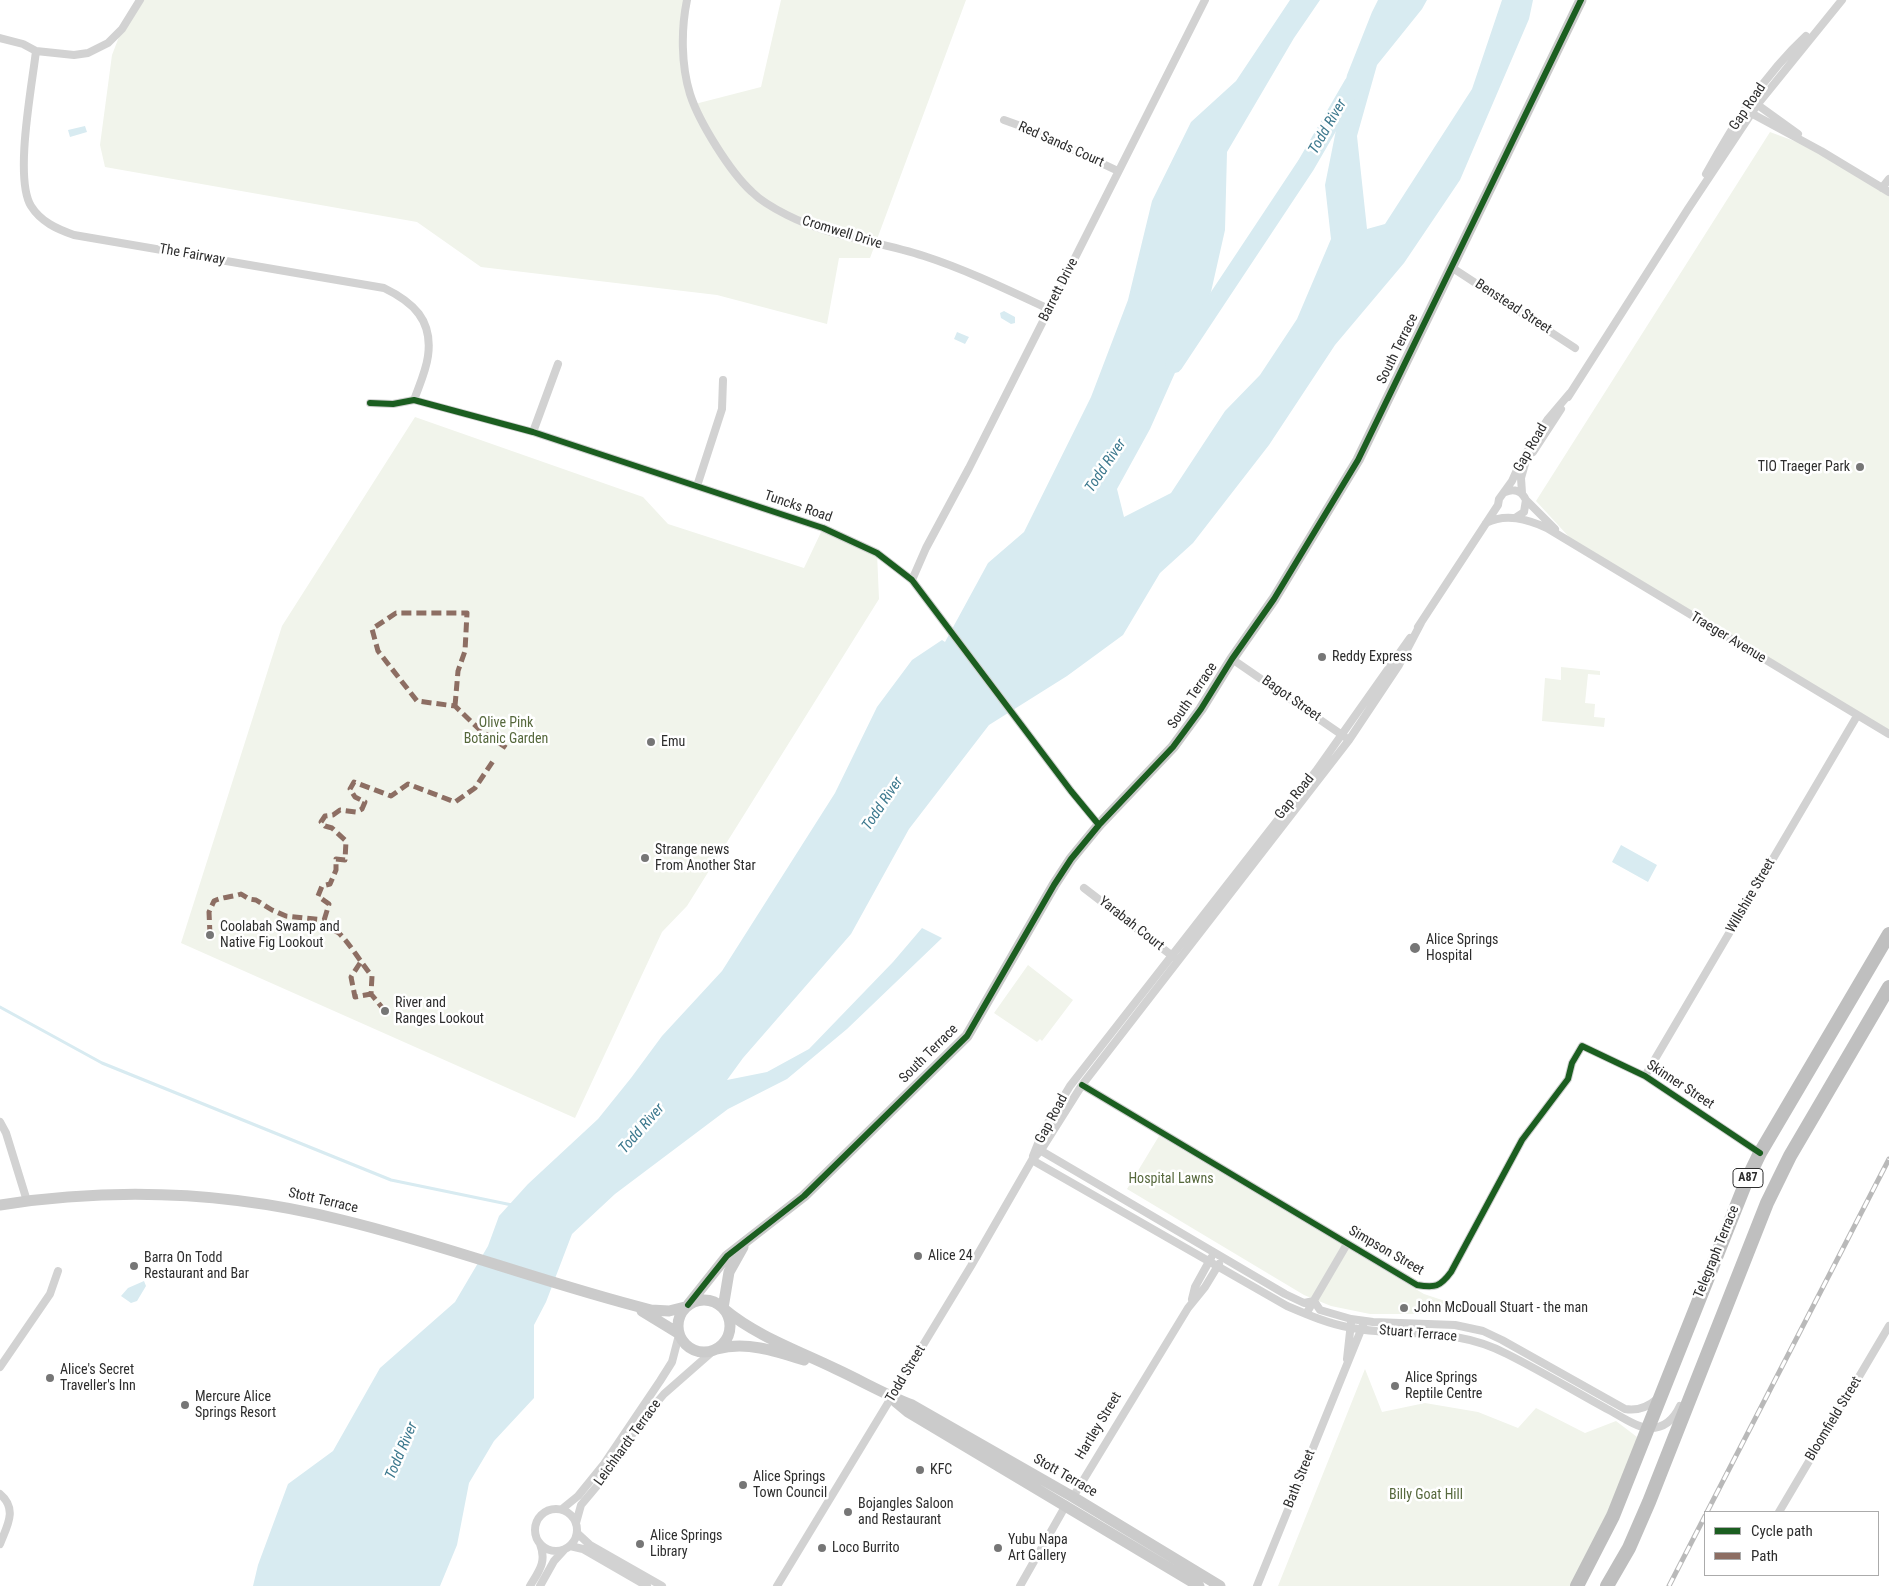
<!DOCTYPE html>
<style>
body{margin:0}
#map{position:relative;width:1889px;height:1586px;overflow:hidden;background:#fff;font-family:"Roboto Condensed",sans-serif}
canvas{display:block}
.legend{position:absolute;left:1704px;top:1511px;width:175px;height:65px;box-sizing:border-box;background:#fff;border:1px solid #ababab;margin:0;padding:6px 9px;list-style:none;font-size:15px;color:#2d2d2d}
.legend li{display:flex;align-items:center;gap:10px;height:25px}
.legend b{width:25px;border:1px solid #ababab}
</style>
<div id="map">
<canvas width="1889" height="1586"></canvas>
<ul class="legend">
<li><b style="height:6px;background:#1b5e20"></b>Cycle path</li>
<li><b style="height:6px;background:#8d6e63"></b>Path</li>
</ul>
</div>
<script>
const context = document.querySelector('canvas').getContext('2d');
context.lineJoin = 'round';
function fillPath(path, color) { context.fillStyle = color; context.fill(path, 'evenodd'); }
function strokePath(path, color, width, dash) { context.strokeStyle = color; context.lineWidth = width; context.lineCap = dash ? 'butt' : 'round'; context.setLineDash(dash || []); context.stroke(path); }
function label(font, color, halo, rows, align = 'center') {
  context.font = font + ' "Roboto Condensed",sans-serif'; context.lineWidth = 5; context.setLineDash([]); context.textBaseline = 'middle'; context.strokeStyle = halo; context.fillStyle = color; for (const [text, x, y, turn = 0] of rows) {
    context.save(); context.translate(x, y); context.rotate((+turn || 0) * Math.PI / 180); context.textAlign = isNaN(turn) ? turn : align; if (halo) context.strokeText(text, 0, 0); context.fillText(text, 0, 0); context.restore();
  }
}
const green = new Path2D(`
 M140 0H687L684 51 695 104 761 87 781 0H966L870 258H839L827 324 717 295 481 267 417 222 105 167 100 145 112 55 122 29Z
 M1770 132 1821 151 1889 192V734L1581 550 1536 501Z
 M415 417 643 497 668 524 804 568 823 528 877 553 879 599 687 906 662 932 575 1118 181 943 282 626Z
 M1561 667 1600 671V675L1588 674 1585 703 1595 704 1594 717 1605 718 1604 727 1542 721 1545 678 1561 680Z
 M1028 965 1073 1000 1042 1041 1040 1039 1037 1042 994 1013Z
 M1159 1136 1424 1294 1445 1301 1434 1312 1425 1314H1370L1331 1306 1304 1295 1127 1189Z
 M1365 1369 1382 1412 1425 1403 1478 1412 1518 1428 1536 1408 1585 1433 1616 1421 1637 1437 1620 1496 1571 1586H1278Z`);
const water = new Path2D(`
 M1290 0H1320L1294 38 1227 152 1225 230 1211 292 1150 429 1117 489 1124 517 1171 493 1225 411 1260 375 1297 319 1331 239 1325 185 1347 75 1372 12 1378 0H1427L1422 9 1377 65 1357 136 1367 229 1385 224 1472 89 1502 0H1533L1529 19 1460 180 1404 263 1335 345 1269 445 1193 543 1160 573 1123 635 1067 676 989 725 909 829 851 934 743 1058 727 1080 767 1072 809 1049 893 962 922 928 942 938 847 1029 787 1079 728 1109 615 1194 572 1234 546 1302 534 1325V1398L494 1441 469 1483 457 1545 440 1586H253L258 1565 288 1484 333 1451 380 1368 455 1302 488 1246 499 1216 528 1184 598 1119 631 1078 662 1036 722 971 835 793 877 707 912 660 942 640 945 642 988 563 1024 532 1091 397 1128 300 1152 201 1191 122 1236 81Z
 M85 126 87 132 70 137 68 130Z
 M1004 311 1015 317V323L1011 324 1001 318 1000 313Z
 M957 332 969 337 965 344 954 339Z
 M1621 845 1657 865 1648 882 1612 862Z
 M144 1281 146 1286 137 1301 131 1303 121 1296 128 1288Z`);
const stream = new Path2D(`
 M0 1007 102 1063 391 1180 512 1205`);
const river = new Path2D(`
 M1174 364 1306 165 1353 84`);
const street = new Path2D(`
 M687 0C681 29 681 65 690 94 699 122 730 172 752 192 762 202 775 209 787 215 830 237 879 241 924 256 967 270 1008 290 1049 309
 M0 38 23 44 36 51 74 55 88 53 108 43 122 29 140 0
 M36 51C32 86 14 178 31 206 41 222 57 229 74 235L384 288C413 302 433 320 428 356 426 371 419 386 414 400
 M1755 103 1798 134
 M1749 112 1821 151 1889 192
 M1004 120 1029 129 1118 171
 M1706 174C1733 125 1764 75 1806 36
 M1882 188 1889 179
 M1451 267 1575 348
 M1568 397 1688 209 1757 105 1842 0
 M370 403 393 404 414 400 533 432 823 528 877 553 912 580 1071 791 1099 825
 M533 432 558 364
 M1533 452 1561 409
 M697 486 722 409 723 380
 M1505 492C1514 488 1522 491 1526 500L1524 512 1515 518
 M1522 493 1521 478 1525 464
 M1526 500 1555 529
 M1486 523C1506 513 1527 519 1547 528L1889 734
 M912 580 926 548 969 468 1205 0
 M1418 627 1498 505 1499 499 1512 481 1520 463 1548 419 1570 393
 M1232 659 1345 737
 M1084 888 1175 958
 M1645 1076 1857 716
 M1082 1085 1417 1285C1435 1288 1440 1287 1451 1272L1522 1140 1568 1079 1572 1063 1582 1046 1645 1076 1760 1153
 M0 1122 6 1133 27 1201
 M1038 1149 1285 1294 1304 1303 1314 1301 1320 1310 1351 1319 1373 1322 1455 1325 1483 1331 1502 1340 1625 1409C1637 1411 1648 1407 1657 1399
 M1033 1156 1043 1131 1070 1086 1316 771 1410 638
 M1032 1160 1287 1306C1308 1315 1329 1324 1352 1328 1408 1338 1453 1326 1507 1354 1541 1371 1574 1391 1607 1409 1619 1415 1635 1427 1648 1428 1664 1429 1674 1419 1680 1406
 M1192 1299 1195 1287 1211 1258
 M1306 1314 1347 1244
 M1347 1359 1351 1323
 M0 1367 50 1294 58 1271
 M0 1494C18 1509 7 1526 0 1544
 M1073 1497 1188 1308 1205 1287 1219 1264
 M535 1530a21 21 0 1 1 42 0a21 21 0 1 1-42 0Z
 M562 1509 578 1496 604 1464 660 1381 672 1362 679 1335
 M1779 1512 1889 1326
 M576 1523 581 1505 602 1480 641 1421 664 1394 713 1351
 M577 1533 590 1545 662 1586
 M570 1546 583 1549 647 1586
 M530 1586C539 1571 547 1562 540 1544
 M540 1586 554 1561 564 1550
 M777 1586 971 1266 1032 1160 1041 1150 1082 1085 1349 740 1399 665 1421 623
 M1020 1586 1066 1505
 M1257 1586 1363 1325`);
const secondary = new Path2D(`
 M0 1205C114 1187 230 1192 342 1220 446 1245 547 1284 651 1310L669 1311 685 1307
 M678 1326a26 26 0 1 1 52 0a26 26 0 1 1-52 0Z
 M688 1305 727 1256 804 1196 967 1036 1054 885 1071 859 1099 825 1173 747 1201 709 1232 659 1274 599 1358 460 1581 0
 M723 1308 729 1272 743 1247
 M724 1309C756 1336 799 1351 836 1369 862 1381 886 1395 912 1405L1073 1497 1220 1586
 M642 1311 678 1333
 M717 1349C746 1341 776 1351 804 1360
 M896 1402 908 1412 1199 1586`);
const highway = new Path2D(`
 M1577 1586 1613 1516 1746 1182 1760 1153 1889 934
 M1607 1586 1629 1548 1649 1502 1767 1203 1790 1156 1889 987`);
const rail = new Path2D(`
 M1707 1512 1889 1159
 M1669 1586 1705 1516`);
const quiet = new Path2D(`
 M455 706 458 671 465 651 467 613H396L372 629 378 651 417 701 455 706 480 730 508 749
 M210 935 209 912 214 901C222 897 232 897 241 894L249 899 256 900 272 910 286 916 324 920
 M360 963 351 977 355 997 371 994
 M385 1011 371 994 372 976C364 967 344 935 337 932 333 929 327 928 322 927L329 904 318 896 322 886 330 884 336 870V859L345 860 346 841 332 828 325 826 321 822 325 816 333 815 340 810 356 812 362 809 365 802 355 797 350 789 354 782 391 796 408 784 455 802 475 788 493 761`);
const cycleway = new Path2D(`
 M370 403 393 404 414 400 533 432 823 528 877 553 912 580 1071 791 1099 825
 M1082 1085 1417 1285C1435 1288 1440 1287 1451 1272L1522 1140 1568 1079 1572 1063 1582 1046 1645 1076 1760 1153
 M688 1305 727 1256 804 1196 967 1036 1054 885 1071 859 1099 825 1173 747 1201 709 1232 659 1274 599 1358 460 1581 0`);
const markers = [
 [1860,467,5,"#767676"],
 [1322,657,5,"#767676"],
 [651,742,5,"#767676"],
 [645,858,5,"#767676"],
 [210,935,5,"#767676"],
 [1415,948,6,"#767676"],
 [385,1011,5,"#767676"],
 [918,1256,5,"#767676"],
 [134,1266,5,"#767676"],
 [1404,1308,5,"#767676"],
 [50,1378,5,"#767676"],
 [1395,1386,5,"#767676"],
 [185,1405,5,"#767676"],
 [920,1470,5,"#767676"],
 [743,1485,5,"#767676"],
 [848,1512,5,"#767676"],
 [640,1544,5,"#767676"],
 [822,1548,5,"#767676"],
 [998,1548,5,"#767676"]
];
const shields = [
 [1748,1178,30]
];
const shieldNames = [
 ["A87",1748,1178]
];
const streetNames = [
 ["Gap Road",1748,107,-56],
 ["Red Sands Court",1061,145,24],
 ["Cromwell Drive",842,233,17],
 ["The Fairway",192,255,10],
 ["Barrett Drive",1059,290,-63],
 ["Benstead Street",1513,307,33],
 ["South Terrace",1398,349,-64],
 ["Gap Road",1531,448,-60],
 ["Tuncks Road",798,507,19],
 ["Traeger Avenue",1728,638,31],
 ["South Terrace",1193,696,-56],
 ["Bagot Street",1291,699,35],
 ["Gap Road",1295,797,-51],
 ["Willshire Street",1751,896,-60],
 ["Yarabah Court",1131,924,38],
 ["South Terrace",929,1054,-45],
 ["Skinner Street",1680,1085,33],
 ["Gap Road",1052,1119,-62],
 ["Stott Terrace",323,1201,13],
 ["Simpson Street",1386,1251,30],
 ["Telegraph Terrace",1717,1252,-68],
 ["Stuart Terrace",1418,1334,5],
 ["Todd Street",906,1374,-59],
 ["Bloomfield Street",1834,1419,-59],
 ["Hartley Street",1099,1426,-59],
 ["Leichhardt Terrace",628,1443,-54],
 ["Stott Terrace",1065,1476,30],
 ["Bath Street",1300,1479,-68]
];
const poiNames = [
 ["TIO Traeger Park",1850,467,"right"],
 ["Reddy Express",1332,657],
 ["Emu",661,742],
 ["Strange news",655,850],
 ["From Another Star",655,866],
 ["Coolabah Swamp and",220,927],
 ["Native Fig Lookout",220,943],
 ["Alice Springs",1426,940],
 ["Hospital",1426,956],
 ["River and",395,1003],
 ["Ranges Lookout",395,1019],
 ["Alice 24",928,1256],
 ["Barra On Todd",144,1258],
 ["Restaurant and Bar",144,1274],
 ["John McDouall Stuart - the man",1414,1308],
 ["Alice's Secret",60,1370],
 ["Traveller's Inn",60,1386],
 ["Alice Springs",1405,1378],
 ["Reptile Centre",1405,1394],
 ["Mercure Alice",195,1397],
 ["Springs Resort",195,1413],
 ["KFC",930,1470],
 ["Alice Springs",753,1477],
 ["Town Council",753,1493],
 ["Bojangles Saloon",858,1504],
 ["and Restaurant",858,1520],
 ["Alice Springs",650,1536],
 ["Library",650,1552],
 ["Yubu Napa",1008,1540],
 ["Art Gallery",1008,1556],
 ["Loco Burrito",832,1548]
];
const parkNames = [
 ["Olive Pink",506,723],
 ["Botanic Garden",506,739],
 ["Hospital Lawns",1171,1179],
 ["Billy Goat Hill",1426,1495]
];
const waterNames = [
 ["Todd River",1328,127,-60],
 ["Todd River",1106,466,-56],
 ["Todd River",883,804,-56],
 ["Todd River",642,1129,-49],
 ["Todd River",402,1451,-67]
];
fillPath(green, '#f1f4eb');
fillPath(water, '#d8ebf1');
strokePath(stream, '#d8ebf1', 3);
strokePath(river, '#d8ebf1', 18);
strokePath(street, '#d2d2d2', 8);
strokePath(secondary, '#cbcbcb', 11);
strokePath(highway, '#bfbfbf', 14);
strokePath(rail, '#b9b9b9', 5);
strokePath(rail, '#fff', 3, [9]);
strokePath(quiet, '#8d6e63', 5, [10, 5]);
strokePath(cycleway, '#1b5e20', 6);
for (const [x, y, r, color] of markers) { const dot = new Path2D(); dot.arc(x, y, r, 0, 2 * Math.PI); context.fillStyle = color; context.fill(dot); strokePath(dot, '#fff', 2); }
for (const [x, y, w] of shields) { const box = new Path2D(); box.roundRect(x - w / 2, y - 9.5, w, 19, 4); context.fillStyle = '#fff'; context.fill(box); strokePath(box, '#2d2d2d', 1); }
label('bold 12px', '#2d2d2d', null, shieldNames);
label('14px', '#2d2d2d', '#fff', streetNames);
label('14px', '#2d2d2d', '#fff', poiNames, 'left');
label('14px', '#56683c', '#fff', parkNames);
label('italic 15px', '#3d798e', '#fff', waterNames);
</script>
